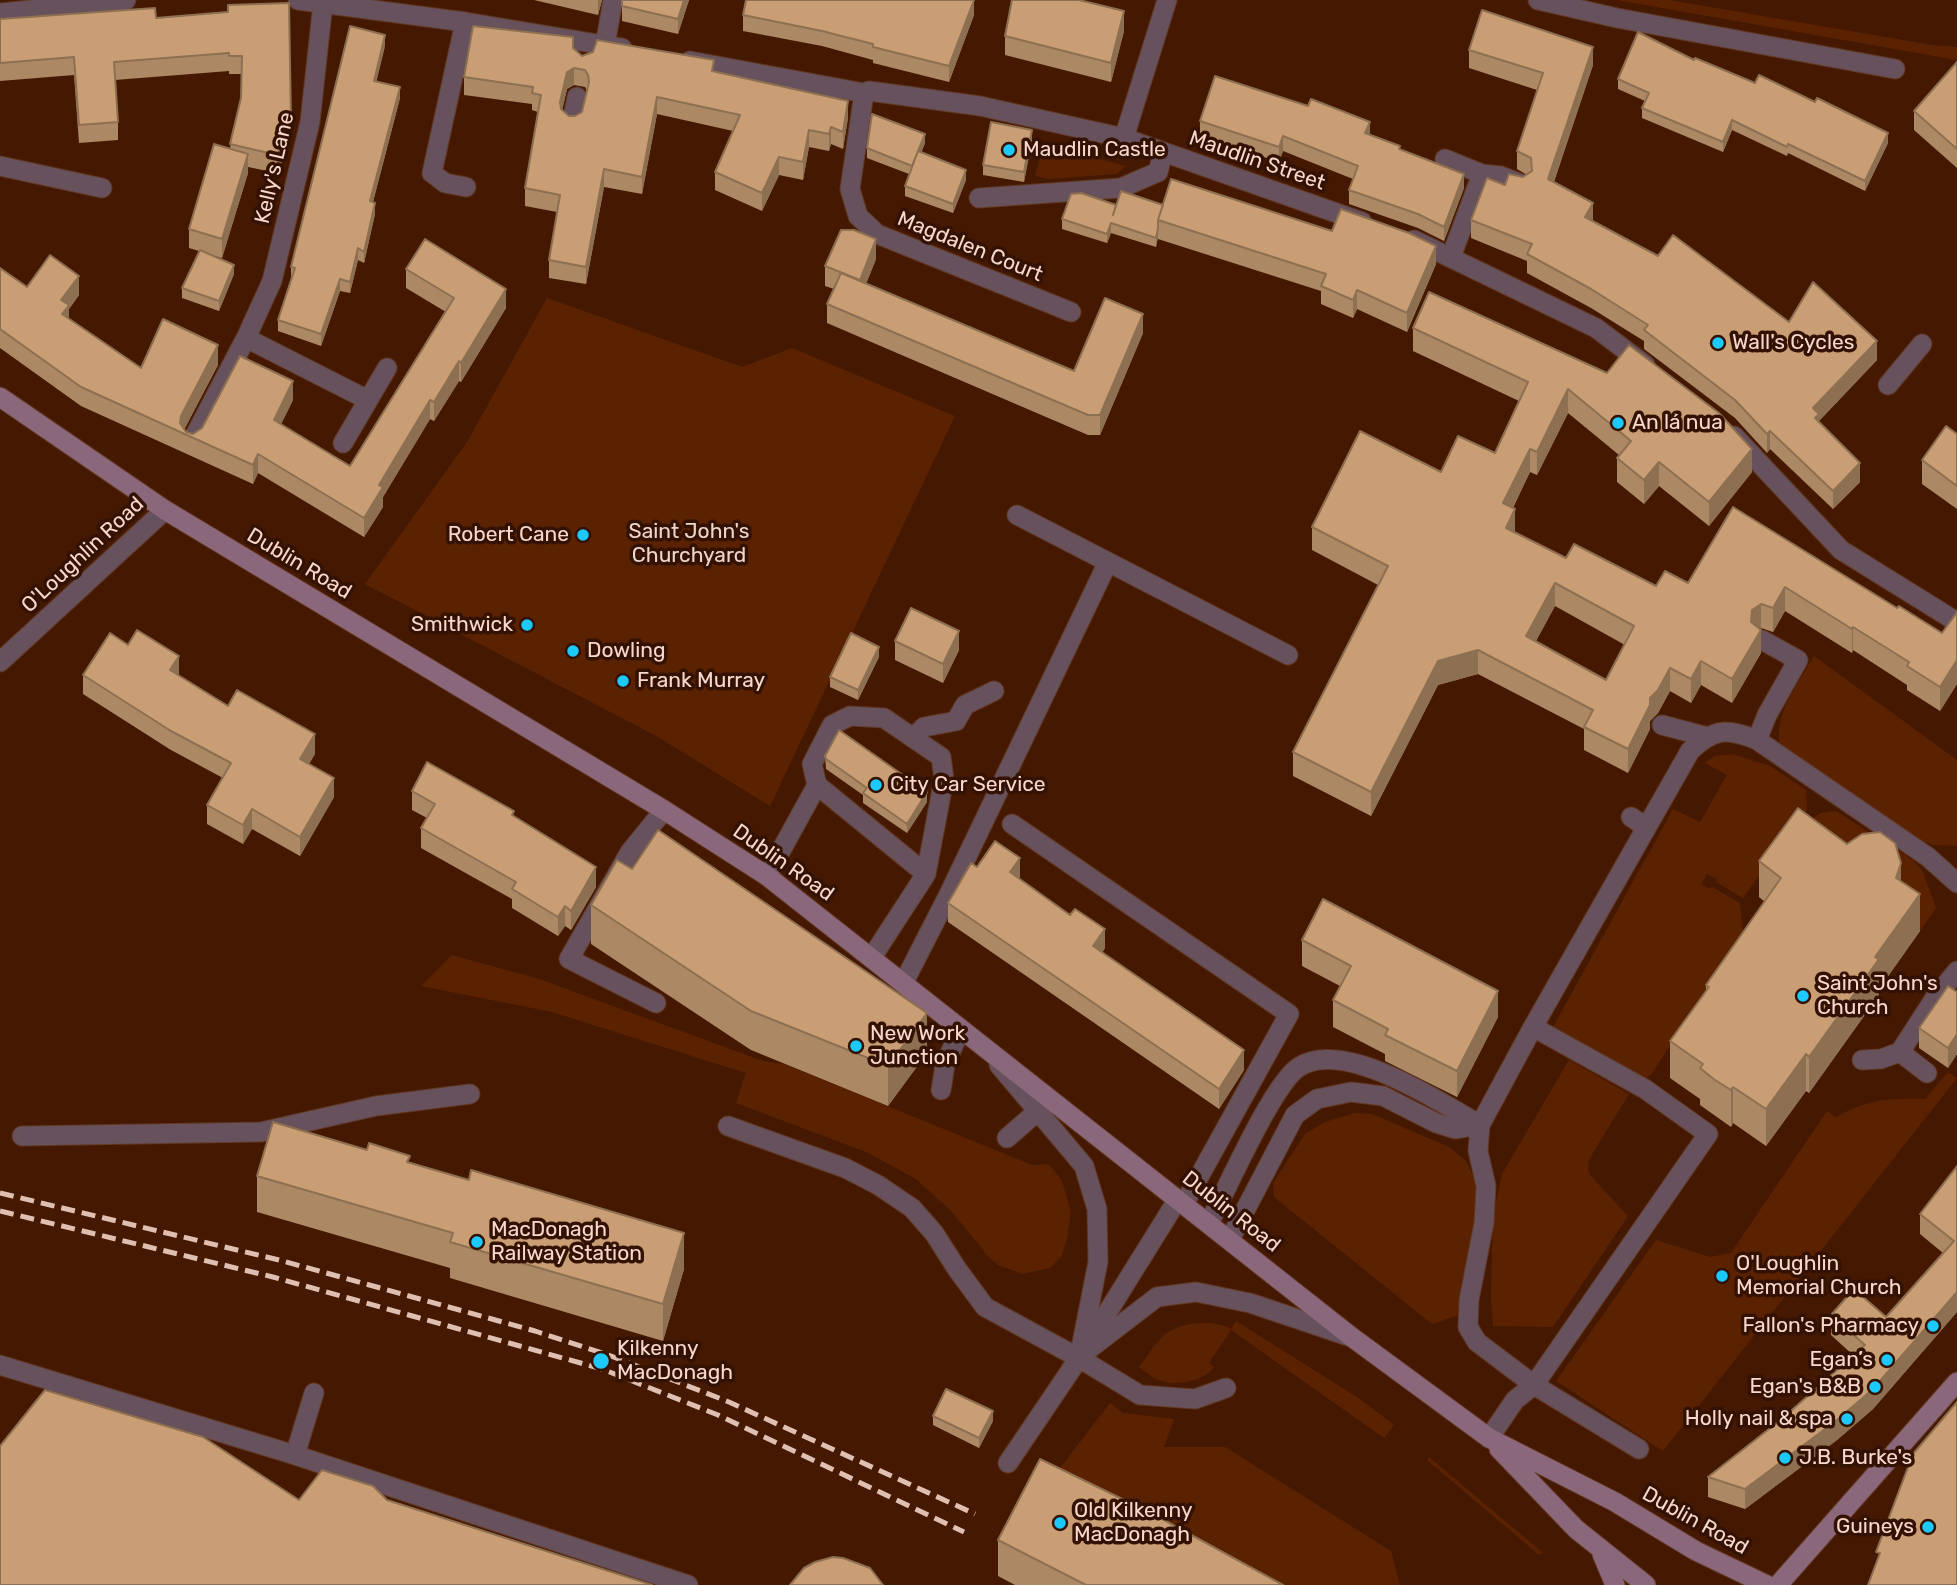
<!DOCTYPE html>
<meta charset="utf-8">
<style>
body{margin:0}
canvas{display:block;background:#441801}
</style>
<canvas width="1957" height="1585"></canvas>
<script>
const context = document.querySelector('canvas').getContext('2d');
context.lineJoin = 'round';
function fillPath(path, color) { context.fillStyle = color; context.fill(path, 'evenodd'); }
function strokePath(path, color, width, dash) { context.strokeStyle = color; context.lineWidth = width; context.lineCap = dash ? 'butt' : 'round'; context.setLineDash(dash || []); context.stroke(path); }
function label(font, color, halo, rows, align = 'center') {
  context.font = font + ' Rubik,sans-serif'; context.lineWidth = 7; context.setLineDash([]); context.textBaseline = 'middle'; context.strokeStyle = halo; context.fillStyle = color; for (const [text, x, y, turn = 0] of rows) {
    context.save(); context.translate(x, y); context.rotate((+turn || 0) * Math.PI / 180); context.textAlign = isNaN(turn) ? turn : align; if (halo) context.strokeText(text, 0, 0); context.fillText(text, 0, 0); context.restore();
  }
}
const green = new Path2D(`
 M1617 0H1669L1932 45 1957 47V60Z
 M1044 144 1126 166 1117 174 1048 179 1035 176Z
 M547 298 742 367 792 348 955 416 770 806 658 737 365 584 467 442Z
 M1814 656 1957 760V846L1933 845 1910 836 1780 748C1773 714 1798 684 1814 656Z
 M1732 754 1770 766 1806 790 1807 810 1743 898 1716 882 1717 879 1707 874 1701 884 1710 889 1712 887 1740 903 1743 932 1651 1075 1645 1078 1553 1027 1673 809 1700 822 1727 775 1705 763 1715 756Z
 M1836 811 1914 861 1923 872 1936 908 1920 931 1896 915 1812 819 1821 813Z
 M452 955 539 979 763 1061 784 1064 1032 1165 1049 1164 1062 1181 1071 1212 1067 1239 1061 1257 1050 1268 1022 1274 998 1265 988 1256 951 1211 916 1179 866 1152 736 1103 746 1073 552 1012 421 986Z
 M1569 1060 1629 1094 1588 1161 1589 1174 1628 1216 1553 1327 1493 1326 1491 1296 1493 1217 1502 1174Z
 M1948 1072 1957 1078 1663 1451 1556 1381 1656 1240 1710 1257 1731 1253 1827 1111 1836 1118C1863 1099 1893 1098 1925 1099Z
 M1355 1113 1372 1114 1449 1147 1466 1161 1476 1182 1479 1200 1459 1315 1432 1324 1274 1197 1273 1183 1305 1134 1325 1122Z
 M1236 1321 1360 1399 1394 1425 1384 1438 1231 1330 1209 1363 1214 1367C1203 1383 1170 1388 1152 1377 1148 1374 1143 1370 1139 1367 1147 1357 1155 1343 1164 1335 1180 1322 1213 1319 1231 1329Z
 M1110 1403 1123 1413 1174 1419 1164 1447H1225L1391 1551 1400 1585H1233L1047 1485Z
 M1429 1457 1542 1552 1539 1555 1427 1460Z`);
const service = new Path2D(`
 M465 22 432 173 445 183 466 187
 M605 45 613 0
 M572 122 577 97
 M1445 159 1482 174 1501 176 1521 184
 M0 166 102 188
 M979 198 1121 188 1158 172 1163 153
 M1451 257 1482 174
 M1888 385 1922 344
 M1017 515 1288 655
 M1662 725 1704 736
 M913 738 924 727 956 721 965 705 994 691
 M1757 740 1767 715 1798 660 1762 640
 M817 785 812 764 832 725 850 716 884 718 941 757 944 779 926 874
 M1631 817 1646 827
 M1012 824 1289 1014 1184 1204
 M767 876 817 785 926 874 872 957
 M904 982 948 896 1108 562
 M656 1003 569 959 630 852 664 810
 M1900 1052 1927 1073
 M1862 1060 1881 1059 1900 1052 1935 998 1957 971
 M999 1065 1084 1166 1097 1209 1098 1262 1079 1358
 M941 1090 945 1065 960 1030
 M728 1126 845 1168 878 1185 912 1208 934 1233 957 1269 985 1307 1079 1358 1140 1395 1195 1399 1226 1388
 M22 1136 261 1132 376 1106 470 1094
 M1007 1138 1047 1103
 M1209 1223C1226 1191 1273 1083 1299 1067 1344 1038 1440 1102 1480 1125
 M1230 1239 1295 1115 1317 1099 1351 1092 1383 1096 1436 1123 1455 1129 1480 1125
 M1088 1350 1157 1297 1196 1292 1250 1303 1348 1336
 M0 1365 295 1455 688 1585
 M1489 1438 1515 1400 1534 1385 1708 1134 1645 1089 1533 1027
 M1639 1449 1534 1385 1477 1342 1468 1327 1469 1300 1484 1223 1486 1186 1478 1151 1480 1125 1533 1027 1690 751C1714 728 1727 728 1757 740L1928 857 1957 883
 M295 1455 314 1393
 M1008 1463 1079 1358 1178 1199`);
const minor = new Path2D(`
 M1538 0 1617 18 1895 69
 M864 93 850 189 858 216 877 234 1071 312
 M1124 138 1167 0
 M246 338 368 400
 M192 441 246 338 272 281 310 122 323 3
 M343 443 387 368`);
const tertiary = new Path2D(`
 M298 0 465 22 622 48
 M0 13 126 0
 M690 61 864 93 869 91 980 106 1124 138 1362 222
 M1414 240 1596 328 1645 365
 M1734 436 1841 550 1957 622
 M0 662 165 510`);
const secondary = new Path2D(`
 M0 397 165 510 664 810 767 876 1353 1338 1489 1438 1615 1502 1696 1551 1767 1585
 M1499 1449 1576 1529 1646 1585
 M1602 1554 1615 1585
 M1778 1585 1957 1382`);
const rail = new Path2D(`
 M0 1193 283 1261 535 1331 611 1356 729 1402 975 1514
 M0 1211 273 1277 602 1369 718 1415 964 1532`);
const wall = new Path2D(`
 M534 0H602L598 15Z
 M622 0H689L678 34 622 21Z
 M228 12 291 140 277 173 248 167V173L222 258 208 254 234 274 219 311 182 298V288L199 251 189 248V229L230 148 241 98V74H229V71L115 80 118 122V140L79 143 74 75 0 81V19L156 18Z
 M743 15H974L949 82 873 63V60L822 46 743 31Z
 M1124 31 1111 82 1005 55V36Z
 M385 46 376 81 400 98 373 202 375 214 364 263 358 260 350 293 340 291 321 346 278 331V320L291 278V267Z
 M573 48 582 56 714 71 848 118 843 149 831 144 829 151 809 147 803 180 779 175 762 211 715 190V172L733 131 657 114 642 194 604 187 586 284 549 278V260L557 212 525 206V188L538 112 532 110V104L464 95V77ZM574 85 585 87 587 91 582 112 575 116H569L562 110 567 89Z
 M1469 50 1593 65 1554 182 1593 221 1658 256 1789 322 1877 360 1819 421V422L1860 482 1833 509 1770 449 1767 453 1735 418 1644 349V341L1591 308 1527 273V261L1471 238V220L1505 185 1523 177 1527 175 1517 169V151L1537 90 1469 68Z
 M1694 60 1888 143 1865 191 1788 153 1787 156 1732 130 1723 152 1642 118V108L1645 101 1618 89V79Z
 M1957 62V168L1914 130V111Z
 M1200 121 1370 135 1400 149 1464 188 1444 241 1418 228 1349 204V190L1353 179 1283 151 1279 162 1200 136Z
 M1032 140 1024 182 983 175V165Z
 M925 143 921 153 966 180 953 213 905 196V186L909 174 867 158V148Z
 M1116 205H1163L1436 264 1407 332 1357 309 1353 318 1321 304V291L1158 239V237L1156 247 1111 233 1107 243 1062 229V219Z
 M876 259 866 284 1074 371 1143 333 1100 435H1088L827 323V304L834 289 825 286V266Z
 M0 268 27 287 79 295 69 309V319L141 368 218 365 184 430 186 432 193 434 293 400 281 424 350 466 446 312 406 288V269L506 308 461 382 459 381 434 421 430 419 383 497V507L364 537 258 473 253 484 81 406 0 348Z
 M1429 292 1752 472 1709 526 1659 486 1644 504 1617 482V458L1619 455 1568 413 1537 475 1530 472 1513 508 1515 533 1566 558 1656 586 1688 583 1733 507 1897 608 1942 633 1957 612V684L1940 711 1907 690V685L1853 650 1852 653 1785 611 1773 632 1761 628 1760 629 1761 653 1732 703 1701 685 1691 703 1670 691 1658 713 1650 721V729L1628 773 1584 750V729L1478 674 1438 685 1371 816 1293 776V752L1378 585 1312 550V527L1495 453 1519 401 1413 351V328ZM1555 606 1625 645 1606 680 1536 641Z
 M1957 434V509L1922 484V460Z
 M895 641 959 650 943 683 895 660Z
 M879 657 858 700 830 687V677Z
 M83 675 179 676 228 706 315 754 309 764 334 797 300 856 252 829 243 844 207 824V805L223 778 171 750 83 694Z
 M825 756 927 802 907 833 863 803V795L826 769Z
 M412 791 514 817 596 887 571 930 565 926 558 936 512 908V899L421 848V828L427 818 412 810Z
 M1759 861 1901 882 1920 931 1879 989V995L1809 1093 1806 1091 1766 1146 1733 1123 1731 1127 1700 1105V1099L1670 1078V1041L1706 991V985L1765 902 1759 897Z
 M977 867 1020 877 1019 878 1105 948 1102 953 1244 1070 1219 1109 948 922V903Z
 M591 905 927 1053 888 1106 751 1050 591 944Z
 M1302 940 1498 1017 1457 1097 1385 1061V1054L1333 1027V1000L1340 986 1302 966Z
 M1957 992V1054L1948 1068 1919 1048V1028Z
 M410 1162 684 1269 663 1341 450 1278V1268L257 1212V1176Z
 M1957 1166V1312L1873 1409 1837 1440 1745 1509 1708 1497V1477L1783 1418 1853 1355 1831 1335V1315L1886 1317 1943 1253 1920 1234V1214Z
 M933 1416 993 1421 979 1448 933 1425Z
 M998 1540 1283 1585H1015L998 1576Z`);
const shadedWall = new Path2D(`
 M598 0H602L598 15Z
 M684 0H689L678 34V19Z
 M974 0V15L949 82V66Z
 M1124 11V31L1111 82V63Z
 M385 35V46L374 92V81Z
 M1593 47V65L1548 198V179Z
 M574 68V85L567 89 560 120V102L567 72Z
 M400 87V98L370 213V201Z
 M657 97V114L642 194V177Z
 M848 101V118L843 149V132Z
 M1732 120V130L1723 152V142Z
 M291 122V140L277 173V155Z
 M1370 122V136L1365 133Z
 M831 127V144L829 151V134Z
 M809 130V147L803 180V162Z
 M1032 130V140L1024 182V172Z
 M1888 133V143L1865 191V181Z
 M925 134V143L912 176V166Z
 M1283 136V151L1279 162V147Z
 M248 154V173L222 258V239Z
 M779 157V175L762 211V193Z
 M604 169V187L586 284V267Z
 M966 170V180L953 213V204Z
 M1464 174V188L1444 241V227Z
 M375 203V214L364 263V252Z
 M1593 203V222L1585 217Z
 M1111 223V233L1107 243V234Z
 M1158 228V237L1156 247V238Z
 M876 239V259L860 299V280Z
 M1436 246V264L1407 332V313Z
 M358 248V260L350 293V282Z
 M234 265V274L219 311V301Z
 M79 276V295L69 309V325L62 334 61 300Z
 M340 279V291L321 346V334Z
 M506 289V308L461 382V363Z
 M1357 290V309L1353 318V300Z
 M1143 314V333L1100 435V415Z
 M1877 341V360L1819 421V432L1815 437 1813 408Z
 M218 345V365L182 433 180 423 181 416Z
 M459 361V381L434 421V402Z
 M293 381V400L274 439V420Z
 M1568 389V413L1537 475V452Z
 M430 400V419L383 497V507L364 537V518L379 485Z
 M1770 431V449L1767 453V434Z
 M1530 449V472L1503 527V503Z
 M1752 449V472L1709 526V502Z
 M258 454V473L253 484V465Z
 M1659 462V486L1644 504V480Z
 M1860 463V482L1833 509V491Z
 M1515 509V533L1506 528Z
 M1555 583V606L1526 659V636Z
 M1785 587V611L1773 632V608Z
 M1761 604V628L1752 634V610Z
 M1853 627V650L1852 653V629Z
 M1761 630V653L1732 703V679Z
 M959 631V650L943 683V664Z
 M879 647V657L858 700V690Z
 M1478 650V674L1438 685 1371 816V792L1438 661Z
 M179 656V676L170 670Z
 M1957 660V684L1940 711V687Z
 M1701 661V685L1691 703V679Z
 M1670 668V691L1658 713 1650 721V729L1628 773V749L1650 698Z
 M315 734V754L300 778V759Z
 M334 778V797L300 856V837Z
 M927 792V802L907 833V824Z
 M252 809V829L243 844V825Z
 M1020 858V877L1010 891V872Z
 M1901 863V899L1896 878Z
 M596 867V887L571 930V911Z
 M1920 894V931L1879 989V995L1809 1093V1057L1875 957Z
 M565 906V926L558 936V917Z
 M1105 929V948L1093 966V946Z
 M1498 991V1017L1457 1097V1071Z
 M927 1013V1053L888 1106V1066Z
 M1957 1034V1054L1948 1068V1048Z
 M1244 1050V1070L1219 1109V1089Z
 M1806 1054V1091L1766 1146V1109Z
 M1733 1087V1123L1731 1127V1090Z
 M684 1233V1269L663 1341V1304Z
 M1957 1292V1312L1873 1409 1837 1440 1745 1509V1489Z
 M993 1411V1421L979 1448V1438Z`);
const building = new Path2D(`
 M622 0H684L678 19 622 6Z
 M746 0H974L949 66 873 47V44L822 31 743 15Z
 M1012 0H1079L1124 11 1111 63 1005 36Z
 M289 3 291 122 277 155 230 144 241 98 242 56H229V53L114 62 118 122 79 125 74 57 0 63V19L155 8 156 18 228 12V5Z
 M1482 10 1593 47 1548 179 1593 203 1585 217 1658 256 1673 235 1789 322 1813 282 1877 341 1813 408 1819 414 1815 418 1860 463 1833 491 1770 431 1767 434 1735 400 1644 330 1648 325 1591 289 1527 254 1532 244 1471 220 1487 178 1505 185 1509 174 1523 177 1532 171 1531 158 1517 151 1543 73 1469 50Z
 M350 26 385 35 374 81 400 87 370 201 375 203 364 252 358 248 350 282 340 279 321 334 278 320 295 268 291 267Z
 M473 26 573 37V48L582 56 593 52 597 40 714 60 712 71 848 101 843 132 831 127 829 134 809 130 803 162 779 157 762 193 715 172 740 115 657 97 642 177 604 169 586 267 549 260 560 195 525 188 541 95 532 93 533 87 464 77ZM574 68 585 70 588 75 589 82 582 112 575 116H569L561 109 560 102 567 72Z
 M1638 32 1694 60 1695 58 1755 83 1759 75 1815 102 1817 98 1888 133 1865 181 1788 144 1787 147 1732 120 1723 142 1642 108 1649 93 1618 79Z
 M1957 62V149L1914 111Z
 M1215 76 1308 106 1311 99 1370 122 1365 133 1400 146 1399 149 1464 174 1444 227 1418 214 1349 190 1358 166 1283 136 1279 147 1200 121Z
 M872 114 925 134 912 166 867 148Z
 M991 122 1032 130 1024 172 983 165Z
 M214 144 248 154 222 239 189 229Z
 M918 151 966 170 953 204 905 186Z
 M1171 179 1332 231 1341 209 1409 233 1436 246 1407 313 1357 290 1353 300 1321 286 1326 274 1158 220Z
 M1121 191 1163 205 1158 220V228L1156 238 1111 223 1107 234 1062 219 1071 194 1081 193 1116 205 1113 215Z
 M841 230H854L876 239 860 280 825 266Z
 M425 239 506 289 461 363 459 361 434 402 430 400 379 485 383 487 364 518 258 454 253 465 81 387 0 329V268L27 287 50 255 79 276 61 300 69 305 62 314 141 368 163 319 218 345 181 416 180 423 186 432 193 434 202 428 240 356 293 381 274 420 350 466 454 298 406 269Z
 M200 250 234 265 219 301 182 288Z
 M841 273 1074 371 1105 298 1143 314 1100 415H1088L827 304Z
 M1429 292 1607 373 1629 345 1719 413 1752 449 1709 502 1659 462 1644 480 1617 458 1631 441 1568 389 1537 452 1530 449 1503 503 1515 509 1506 528 1566 558 1574 544 1656 586 1665 571 1688 583 1733 507 1897 608 1899 606 1942 633 1957 612V660L1940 687 1907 666 1909 662 1853 627 1852 629 1785 587 1773 608 1761 604 1752 610 1751 622 1761 630 1732 679 1701 661 1691 679 1670 668 1658 690 1650 698V705L1628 749 1584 727 1593 710 1478 650 1438 661 1371 792 1293 752 1388 566 1312 527 1360 431 1441 472 1458 436 1495 453 1528 382 1413 328ZM1555 583 1634 626 1606 680 1526 636Z
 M1946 426 1957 434V486L1922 460Z
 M911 608 959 631 943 664 895 641Z
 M137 630 179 656 170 670 228 706 237 690 315 734 300 759 334 778 300 837 252 809 243 825 207 805 231 763 171 731 83 675 110 633 128 645Z
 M851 633 879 647 858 690 830 677Z
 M839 730 927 792 907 824 863 793 867 788 826 759 825 756Z
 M427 762 514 811 512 815 596 867 571 911 565 906 558 917 512 889 516 882 421 828 435 804 412 791Z
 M1798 808 1847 844 1862 834 1880 832 1895 843 1901 863 1896 878 1920 894 1875 957 1879 959 1842 1011 1809 1057 1806 1054 1766 1109 1733 1087 1731 1090 1715 1080 1700 1068 1703 1064 1670 1041 1709 987 1706 985 1781 878 1759 861Z
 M658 830 927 1013 888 1066 751 1011 591 905 617 860 632 869Z
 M995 841 1020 858 1010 872 1070 915 1075 909 1105 929 1093 946 1244 1050 1219 1089 948 903 971 863 977 867Z
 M1323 899 1498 991 1457 1071 1385 1035 1388 1029 1333 1000 1351 966 1302 940Z
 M1948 986 1957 992V1034L1948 1048 1919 1028Z
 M273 1122 367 1150 369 1143 410 1156 407 1162 469 1180 471 1170 684 1233 663 1304 450 1242 453 1233 257 1176Z
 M1957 1166V1292L1873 1389 1837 1420 1745 1489 1708 1477 1783 1418 1865 1345 1831 1315 1854 1289 1886 1317 1954 1241 1920 1214Z
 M946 1389 993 1411 979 1438 933 1416Z
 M45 1390 203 1437 299 1500 322 1470 373 1486 387 1500 652 1585H0V1446Z
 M1957 1402V1585H1868L1880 1553 1876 1552 1913 1454Z
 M1040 1459 1151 1513 1283 1585H1086L998 1540Z
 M833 1557 843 1558 870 1568 883 1585H790L804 1568 815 1562Z`);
const markers = [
 [1009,150,7,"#1cc9fc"],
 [1718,343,7,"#1cc9fc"],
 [1618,423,7,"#1cc9fc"],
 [583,535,7,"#1cc9fc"],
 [527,625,7,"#1cc9fc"],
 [573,651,7,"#1cc9fc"],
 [623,681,7,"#1cc9fc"],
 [876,785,7,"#1cc9fc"],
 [1803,996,7,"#1cc9fc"],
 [856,1046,7,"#1cc9fc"],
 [477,1242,7,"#1cc9fc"],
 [1722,1276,7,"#1cc9fc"],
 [1933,1326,7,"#1cc9fc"],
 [1887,1360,7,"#1cc9fc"],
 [601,1361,9,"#1cc9fc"],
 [1875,1387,7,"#1cc9fc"],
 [1847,1419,7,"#1cc9fc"],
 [1785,1458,7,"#1cc9fc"],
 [1060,1523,7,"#1cc9fc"],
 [1928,1527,7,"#1cc9fc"]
];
const poiNames = [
 ["Maudlin Castle",1023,150],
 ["Wall's Cycles",1732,343],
 ["An lá nua",1632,423],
 ["Robert Cane",569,535,"right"],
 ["Smithwick",513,625,"right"],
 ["Dowling",587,651],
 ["Frank Murray",637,681],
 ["City Car Service",890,785],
 ["Saint John's",1817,984],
 ["Church",1817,1008],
 ["New Work",870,1034],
 ["Junction",870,1058],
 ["MacDonagh",491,1230],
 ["Railway Station",491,1254],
 ["O'Loughlin",1736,1264],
 ["Memorial Church",1736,1288],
 ["Fallon's Pharmacy",1919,1326,"right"],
 ["Kilkenny",617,1349],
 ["MacDonagh",617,1373],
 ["Egan’s",1873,1360,"right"],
 ["Egan's B&B",1861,1387,"right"],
 ["Holly nail & spa",1833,1419,"right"],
 ["J.B. Burke's",1799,1458],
 ["Old Kilkenny",1074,1511],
 ["MacDonagh",1074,1535],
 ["Guineys",1914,1527,"right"]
];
const streetNames = [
 ["Maudlin Street",1257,161,19],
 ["Kelly's Lane",275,168,-77],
 ["Magdalen Court",970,247,22],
 ["O'Loughlin Road",83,555,-43],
 ["Dublin Road",299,564,31],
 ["Dublin Road",783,863,35],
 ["Dublin Road",1231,1212,38],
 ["Dublin Road",1695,1521,29]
];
const parkNames = [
 ["Saint John's",689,532],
 ["Churchyard",689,556]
];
fillPath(green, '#5b2201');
strokePath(service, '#613721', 21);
strokePath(minor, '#613721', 21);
strokePath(tertiary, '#613721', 21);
strokePath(secondary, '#613721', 21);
strokePath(service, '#66515c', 19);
strokePath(minor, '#66515c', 19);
strokePath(tertiary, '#66515c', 19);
strokePath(secondary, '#8a677a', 19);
strokePath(rail, '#dfbfb1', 5, [14, 7]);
fillPath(wall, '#ad8864');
fillPath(shadedWall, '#8d6f51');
fillPath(building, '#c99e74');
strokePath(building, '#8d6f51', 2);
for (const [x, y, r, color] of markers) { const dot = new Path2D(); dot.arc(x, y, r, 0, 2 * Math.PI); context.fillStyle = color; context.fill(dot); strokePath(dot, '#341203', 2.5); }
label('21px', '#f7d9cc', '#341203', poiNames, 'left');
label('21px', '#f7d9cc', '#341203', streetNames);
label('21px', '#efd6cb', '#341203', parkNames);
</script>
